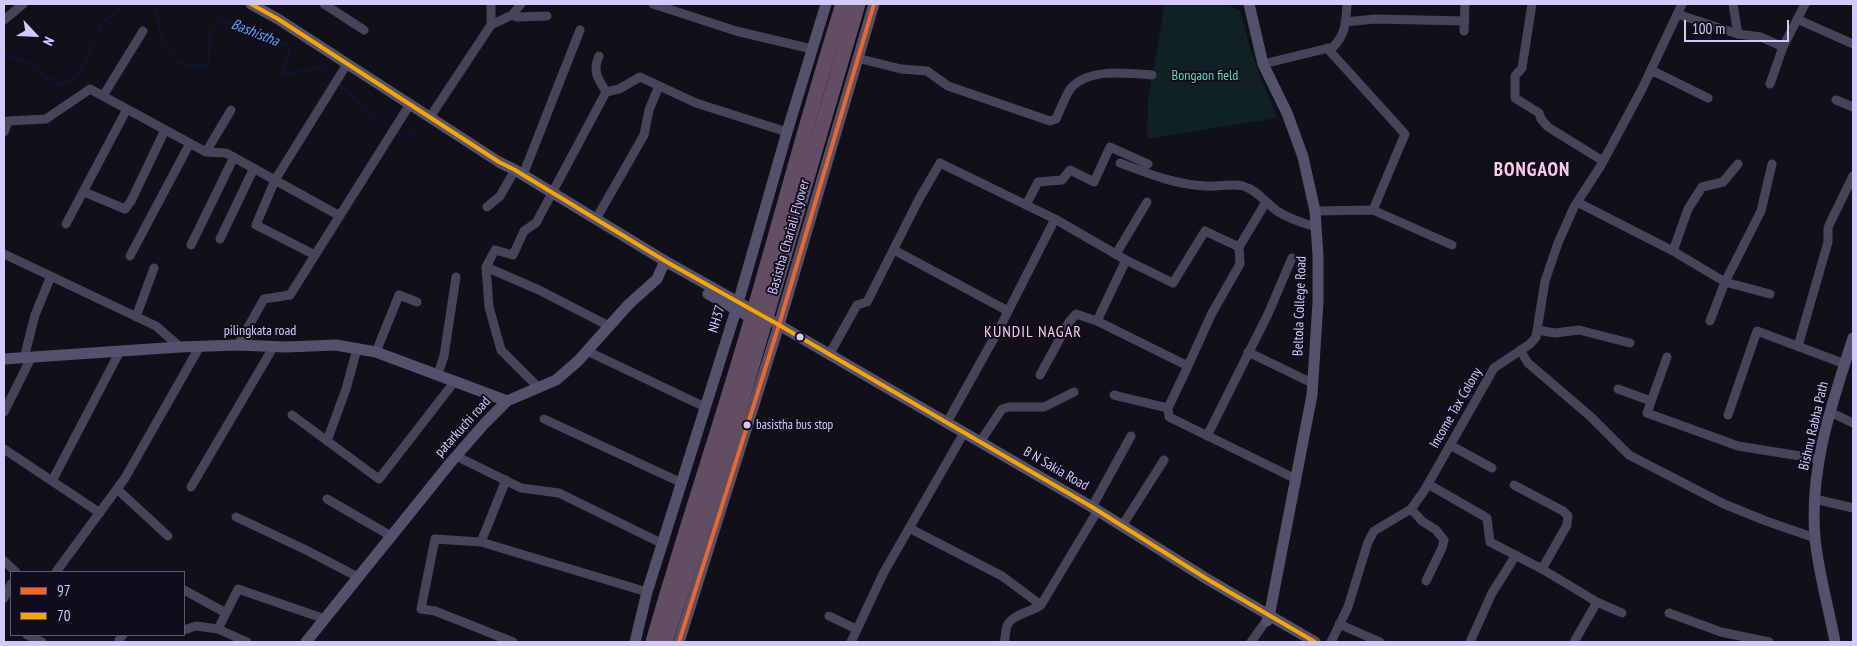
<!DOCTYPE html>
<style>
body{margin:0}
#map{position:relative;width:1857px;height:646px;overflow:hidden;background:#111018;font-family:"PT Sans Narrow",sans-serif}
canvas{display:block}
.frame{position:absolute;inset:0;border:5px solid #d3c9fc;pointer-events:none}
.legend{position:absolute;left:10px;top:571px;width:175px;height:65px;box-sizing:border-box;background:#100c1b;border:1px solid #5e5875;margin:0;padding:6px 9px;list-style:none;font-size:15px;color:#d3c9fc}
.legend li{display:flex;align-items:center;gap:10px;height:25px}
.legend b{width:25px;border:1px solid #5e5875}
.north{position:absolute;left:10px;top:10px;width:50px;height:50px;-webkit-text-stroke:4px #100c1b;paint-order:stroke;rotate:115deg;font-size:14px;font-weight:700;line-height:20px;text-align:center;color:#d3c9fc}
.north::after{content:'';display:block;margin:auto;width:18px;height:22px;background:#d3c9fc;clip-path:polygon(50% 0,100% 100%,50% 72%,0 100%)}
.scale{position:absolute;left:1684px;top:20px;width:105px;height:22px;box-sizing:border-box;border:2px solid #d3c9fc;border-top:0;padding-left:6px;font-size:15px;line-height:18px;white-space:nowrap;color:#d3c9fc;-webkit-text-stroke:4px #100c1b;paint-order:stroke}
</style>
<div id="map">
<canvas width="1857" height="646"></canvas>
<div class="frame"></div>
<ul class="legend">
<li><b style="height:6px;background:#f26522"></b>97</li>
<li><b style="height:6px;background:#f7a600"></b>70</li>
</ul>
<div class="north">N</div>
<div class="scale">100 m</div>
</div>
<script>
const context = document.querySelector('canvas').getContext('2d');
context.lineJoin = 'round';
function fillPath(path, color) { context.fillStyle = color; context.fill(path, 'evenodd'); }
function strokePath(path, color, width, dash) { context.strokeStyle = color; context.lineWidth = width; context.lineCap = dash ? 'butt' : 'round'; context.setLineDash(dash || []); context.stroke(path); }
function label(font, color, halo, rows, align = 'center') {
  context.font = font + ' "PT Sans Narrow",sans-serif'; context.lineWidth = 4; context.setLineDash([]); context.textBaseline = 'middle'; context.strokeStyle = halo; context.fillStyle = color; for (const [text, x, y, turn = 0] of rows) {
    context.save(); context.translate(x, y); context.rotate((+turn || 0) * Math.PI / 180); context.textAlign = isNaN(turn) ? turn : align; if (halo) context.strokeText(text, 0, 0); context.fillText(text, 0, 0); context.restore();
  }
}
const green = new Path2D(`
 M1163 4H1225L1240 10 1251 52 1277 118 1147 139 1148 100 1162 21Z`);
const stream = new Path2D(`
 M155 4 162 39 176 60 192 67 208 64 210 34 223 20 290 47 282 75 321 68 334 80
 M496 19 509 4
 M4 53 29 64 44 76 61 84 75 78 87 61 101 23 127 4
 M338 83 379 120 392 128
 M396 131 407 138 425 124`);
const street = new Path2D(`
 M324 4 364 30
 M491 4V25L512 15 517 17 547 16
 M653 4 736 31 812 49
 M1532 4 1522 68 1515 76V98L1539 113 1541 119 1548 127 1603 161
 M1733 4 1738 34
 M1677 14 1738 34 1761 37 1783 47 1805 4
 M512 15 521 4
 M1797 19 1853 44
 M4 20 23 4
 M1345 22 1375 19 1465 21
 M1464 31 1465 4
 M599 56C592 72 598 78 606 92
 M857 58 901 69 927 71 948 86 1050 121 1056 119C1060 111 1066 93 1072 87 1090 68 1128 73 1152 75
 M1263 64 1333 47C1346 34 1346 21 1347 4
 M1651 70 1708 98
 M1770 84 1783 47
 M103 96 143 31
 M1836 100 1853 107
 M430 117 491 25
 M4 132 8 121 46 119 90 89 206 152 226 153 340 216
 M206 152 231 110
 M1120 163C1147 173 1176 185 1205 186 1217 187 1232 183 1243 186 1257 190 1266 203 1277 211 1289 219 1302 223 1316 227
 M523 175 580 30
 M89 194 125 209 131 201 165 130
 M1577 202 1673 251 1725 282 1770 294
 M1026 205 1038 182 1062 180 1070 170 1094 182 1110 147 1148 164
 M487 207 500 196 515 170
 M1373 210 1452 245
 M1315 211 1373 210 1405 134 1327 48
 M596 219 644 135 649 110 659 86
 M66 224 127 109
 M220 239 254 168
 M191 245 234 157
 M894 250 1008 311
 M1673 251 1688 209 1702 187 1723 182 1738 164
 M4 254 156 326 180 347
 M1116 254 1147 202
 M315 255 256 225 275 180 347 64
 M130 256 190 143
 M486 267 495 250 513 255 524 231 536 223 606 92 619 89 640 77 696 103 787 132
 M136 317 154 268
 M1710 321 1725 282 1761 211 1772 164
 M1537 330 1555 333 1579 330 1630 343
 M238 345 264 299 290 295 410 104
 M1798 346 1828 242V228L1831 221 1853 176
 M1520 350 1528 363 1590 416 1629 455 1724 504 1766 521 1815 538
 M587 351 705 407
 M376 352 399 295 417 302
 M1248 352 1312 383
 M829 355 857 305 867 302 919 199 940 163 1055 219 1126 260 1173 283 1205 231 1239 247
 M1667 357 1647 413 1738 446 1819 459
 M24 358 35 315 51 276
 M1188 366 1212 313 1240 264 1239 247 1266 202
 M438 374 444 356 456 277
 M1040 375 1069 322 1076 314 1097 321
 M539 388 501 350 489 307 486 267 539 290 609 326
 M1618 389 1651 401
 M1114 395 1168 408 1188 366 1097 321 1126 260
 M1168 408 1169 417 1296 479
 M4 412 31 358
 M1830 412 1853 423
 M292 415 379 479 455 381
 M1728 415 1757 331 1845 364
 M950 417 998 331 1055 219
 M544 419 682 483
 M1207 436 1268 314 1292 258
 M327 441 346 389 357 349
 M980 442 1002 409 1009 407H1044L1074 392
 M1450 445 1492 468
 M4 449 100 513
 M456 456 521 488 559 493 663 544
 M506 480 481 542 647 592
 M52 481 120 351
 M1428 484 1487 518 1490 542 1542 569 1597 602 1622 613
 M1514 485 1563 511 1568 516 1567 525 1542 569
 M191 487 274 346
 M117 489 168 536
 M327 499 391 536
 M1815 499 1853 508
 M1092 507 1131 436
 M1411 509 1422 521 1436 530 1444 540 1442 548 1426 581
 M236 517 304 549 358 577
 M1122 526 1164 460
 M909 528 1002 576 1041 605
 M481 542 435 539 421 609 435 611 513 642
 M4 561 16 572
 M56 572 125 478 200 346
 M184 590 226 613
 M4 598 11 584
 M1669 613 1721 632 1769 642
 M829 616 856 629
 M1339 624 1380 642
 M218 629 238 589 325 619
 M184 630 196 626 218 629 247 642
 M27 635 42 642
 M119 640 123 635
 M851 642 884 572 961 438
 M1004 642C1006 637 1005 631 1007 626 1011 615 1031 612 1041 605L1095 515
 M1251 642 1266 621
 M1331 642 1348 607 1368 542 1374 531 1411 509 1424 491 1494 368 1530 344 1536 337 1545 281 1558 243 1574 207 1600 167 1642 89 1682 4
 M1470 642 1492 593 1516 555
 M1574 642 1597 602`);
const secondary = new Path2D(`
 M251 4 278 19 499 162 515 170 665 261 779 325 1092 507 1207 579 1315 642
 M1249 4 1263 64 1287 113 1303 157 1315 211 1318 256V302L1312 395 1269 617 1267 621
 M708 294 757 321
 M4 359 180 347 238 345 286 347 336 345 376 352 507 401
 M306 642 451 462 485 423 507 401 556 380 578 361 629 304 657 279 665 261
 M635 642 647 592 736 310 787 132 826 4
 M679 642 779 325 874 4
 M1835 642C1829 609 1818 571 1815 538 1809 468 1832 403 1853 338`);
const highwayBridge = new Path2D(`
 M653 642C682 540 716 440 746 338 779 227 808 114 843 4
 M665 642 726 454 858 4`);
const bus1 = new Path2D(`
 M679 642 779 325 874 4`);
const bus2 = new Path2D(`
 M251 4 278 19 499 162 515 170 665 261 779 325 1092 507 1207 579 1315 642`);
const markers = [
 [800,337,4.5,"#d3c9fc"],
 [747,425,4.5,"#d3c9fc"]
];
const busNames = [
 ["basistha bus stop",756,425]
];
const parkNames = [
 ["Bongaon field",1205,76]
];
const streetNames = [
 ["Basistha Chariali Flyover",789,237,-74],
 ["Beltola College Road",1300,306,-88],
 ["NH37",717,319,-73],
 ["pilingkata road",260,331],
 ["Income Tax Colony",1456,408,-60],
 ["Bishnu Rabha Path",1814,426,-77],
 ["patarkuchi road",463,427,-48],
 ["B N Sakia Road",1056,469,30]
];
const waterNames = [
 ["Bashistha",255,33,22]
];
const quarterNames = [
 ["KUNDIL NAGAR",1033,332]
];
const districtNames = [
 ["BONGAON",1532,171]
];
fillPath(green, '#0f2123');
strokePath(stream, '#0c1633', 2);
strokePath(street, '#474459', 9);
strokePath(secondary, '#53516c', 11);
strokePath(highwayBridge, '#634d62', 15);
strokePath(bus1, '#f26522', 4);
strokePath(bus2, '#f7a600', 4);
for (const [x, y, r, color] of markers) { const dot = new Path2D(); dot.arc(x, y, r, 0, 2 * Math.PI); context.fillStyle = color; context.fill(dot); strokePath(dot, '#100c1b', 2); }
label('13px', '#d3c9fc', '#100c1b', busNames, 'left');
label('14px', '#5ad7c1', '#100c1b', parkNames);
label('14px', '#d3c9fc', '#100c1b', streetNames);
label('italic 15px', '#5da4f7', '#100c1b', waterNames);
context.letterSpacing = '1px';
label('16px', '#fccbe7', '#100c1b', quarterNames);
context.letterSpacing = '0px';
context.letterSpacing = '1px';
label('bold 19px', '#fccbe7', '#100c1b', districtNames);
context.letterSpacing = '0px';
</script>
